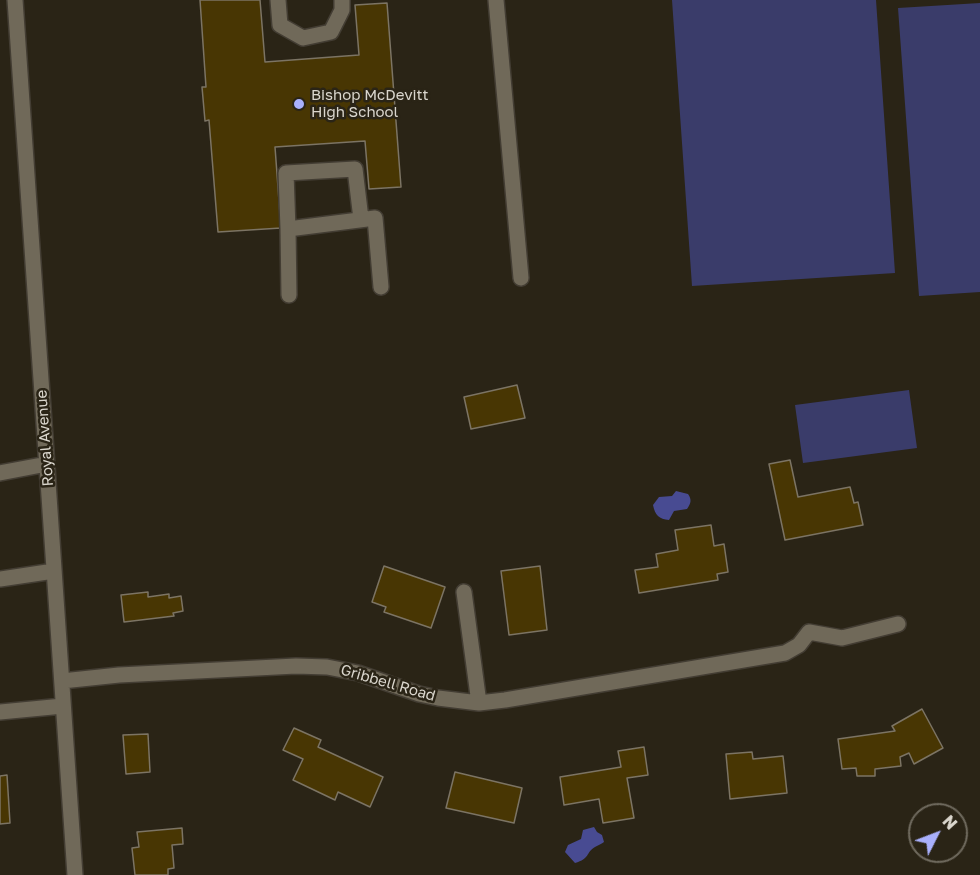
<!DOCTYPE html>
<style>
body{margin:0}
#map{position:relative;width:980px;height:875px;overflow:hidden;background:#2a2416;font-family:"Golos Text",sans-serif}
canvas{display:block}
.north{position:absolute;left:908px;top:803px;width:60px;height:60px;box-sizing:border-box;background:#2a2416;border:2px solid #706b5f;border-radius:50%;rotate:48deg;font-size:16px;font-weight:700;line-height:24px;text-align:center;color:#dad6cd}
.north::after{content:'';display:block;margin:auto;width:21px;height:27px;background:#a9b0fc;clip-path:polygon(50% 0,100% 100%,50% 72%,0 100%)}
</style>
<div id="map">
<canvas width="980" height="875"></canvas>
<div class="north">N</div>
</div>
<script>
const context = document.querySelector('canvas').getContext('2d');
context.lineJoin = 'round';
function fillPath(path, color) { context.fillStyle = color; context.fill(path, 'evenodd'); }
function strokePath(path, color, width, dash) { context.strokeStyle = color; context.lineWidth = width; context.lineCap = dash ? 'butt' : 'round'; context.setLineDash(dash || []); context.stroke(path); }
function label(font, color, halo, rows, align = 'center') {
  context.font = font + ' "Golos Text",sans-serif'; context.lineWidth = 5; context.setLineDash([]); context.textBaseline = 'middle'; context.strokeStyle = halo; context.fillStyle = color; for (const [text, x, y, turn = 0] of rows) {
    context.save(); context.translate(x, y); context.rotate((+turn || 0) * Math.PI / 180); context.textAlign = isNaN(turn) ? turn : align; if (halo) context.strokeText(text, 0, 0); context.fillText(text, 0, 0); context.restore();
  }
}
const green = new Path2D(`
 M672 0H876L895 273 692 286Z
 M980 3V292L919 296 898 8Z
 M909 390 917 448 803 463 795 405Z`);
const water = new Path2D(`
 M676 491 688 494C692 500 691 503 687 509L674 511 669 520C659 519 655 515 653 505L659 497 672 496Z
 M594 827 597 832 602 835 604 842C602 844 598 845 595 847 586 852 590 859 575 863L565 852 568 845 581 839 583 830Z`);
const building = new Path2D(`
 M200 0H260L265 62 359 55 355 5 387 3 401 187 369 189 365 141 275 147 281 228 218 232 209 120 205 121 202 87H206Z
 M517 385 525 418 471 429 464 397Z
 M790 460 798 497 850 487 854 503 858 502 863 525 785 540 769 464Z
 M711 525 714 546 724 544 728 572 717 574 718 580 639 593 635 570 658 567 656 554 678 550 675 530Z
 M384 566 445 587 431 628 384 612 386 607 372 602Z
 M540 566 547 630 509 635 501 571Z
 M148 592V597L169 594V598L181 596 183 611 173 613 174 616 124 622 121 595Z
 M922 709 943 748 914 764 909 753 900 757 901 766 875 769V776H857L856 768 842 769 838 739 895 731 892 726Z
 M294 728 321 740 318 747 383 777 370 807 338 792 335 800 293 780 303 759 283 750Z
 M148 734 150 772 126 774 123 735Z
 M644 747 648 775 627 778 634 818 603 823 599 799 564 805 560 777 621 767 618 751Z
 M752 752 753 759 783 756 787 793 730 799 726 754Z
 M455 772 522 788 514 823 446 808Z
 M7 775 10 823 0 824V776Z
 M182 828 183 844 172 845 174 868 168 869V875H135L132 848 139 847 137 832Z`);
const minor = new Path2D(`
 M15 0 75 875
 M278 0 280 25 303 38 331 32 342 10V0
 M496 0 521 278
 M288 229 286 173 355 169 361 219
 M289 295 288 229 375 218 381 287
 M0 473 47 464
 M0 579 54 571
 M464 592 479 703
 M62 681 119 675 296 666 327 667 358 673 419 694 438 698 479 703 505 700 785 653 799 645 809 632 842 638 898 624
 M0 712 63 706`);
const markers = [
 [299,104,6,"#a9b0fc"]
];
const poiNames = [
 ["Bishop McDevitt",311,95],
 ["High School",311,112]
];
const streetNames = [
 ["Royal Avenue",45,438,-94],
 ["Gribbell Road",388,683,16]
];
fillPath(green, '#3a3c6a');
fillPath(water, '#484b92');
fillPath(building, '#483603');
strokePath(building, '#7c7464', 1.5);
strokePath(minor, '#433d33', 18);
strokePath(minor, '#706959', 15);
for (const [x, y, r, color] of markers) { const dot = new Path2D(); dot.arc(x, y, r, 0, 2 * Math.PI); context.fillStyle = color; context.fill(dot); strokePath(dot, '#2a2416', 2); }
label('15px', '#dad6cd', '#2a2416', poiNames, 'left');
label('15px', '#dad6cd', '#2a2416', streetNames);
</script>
